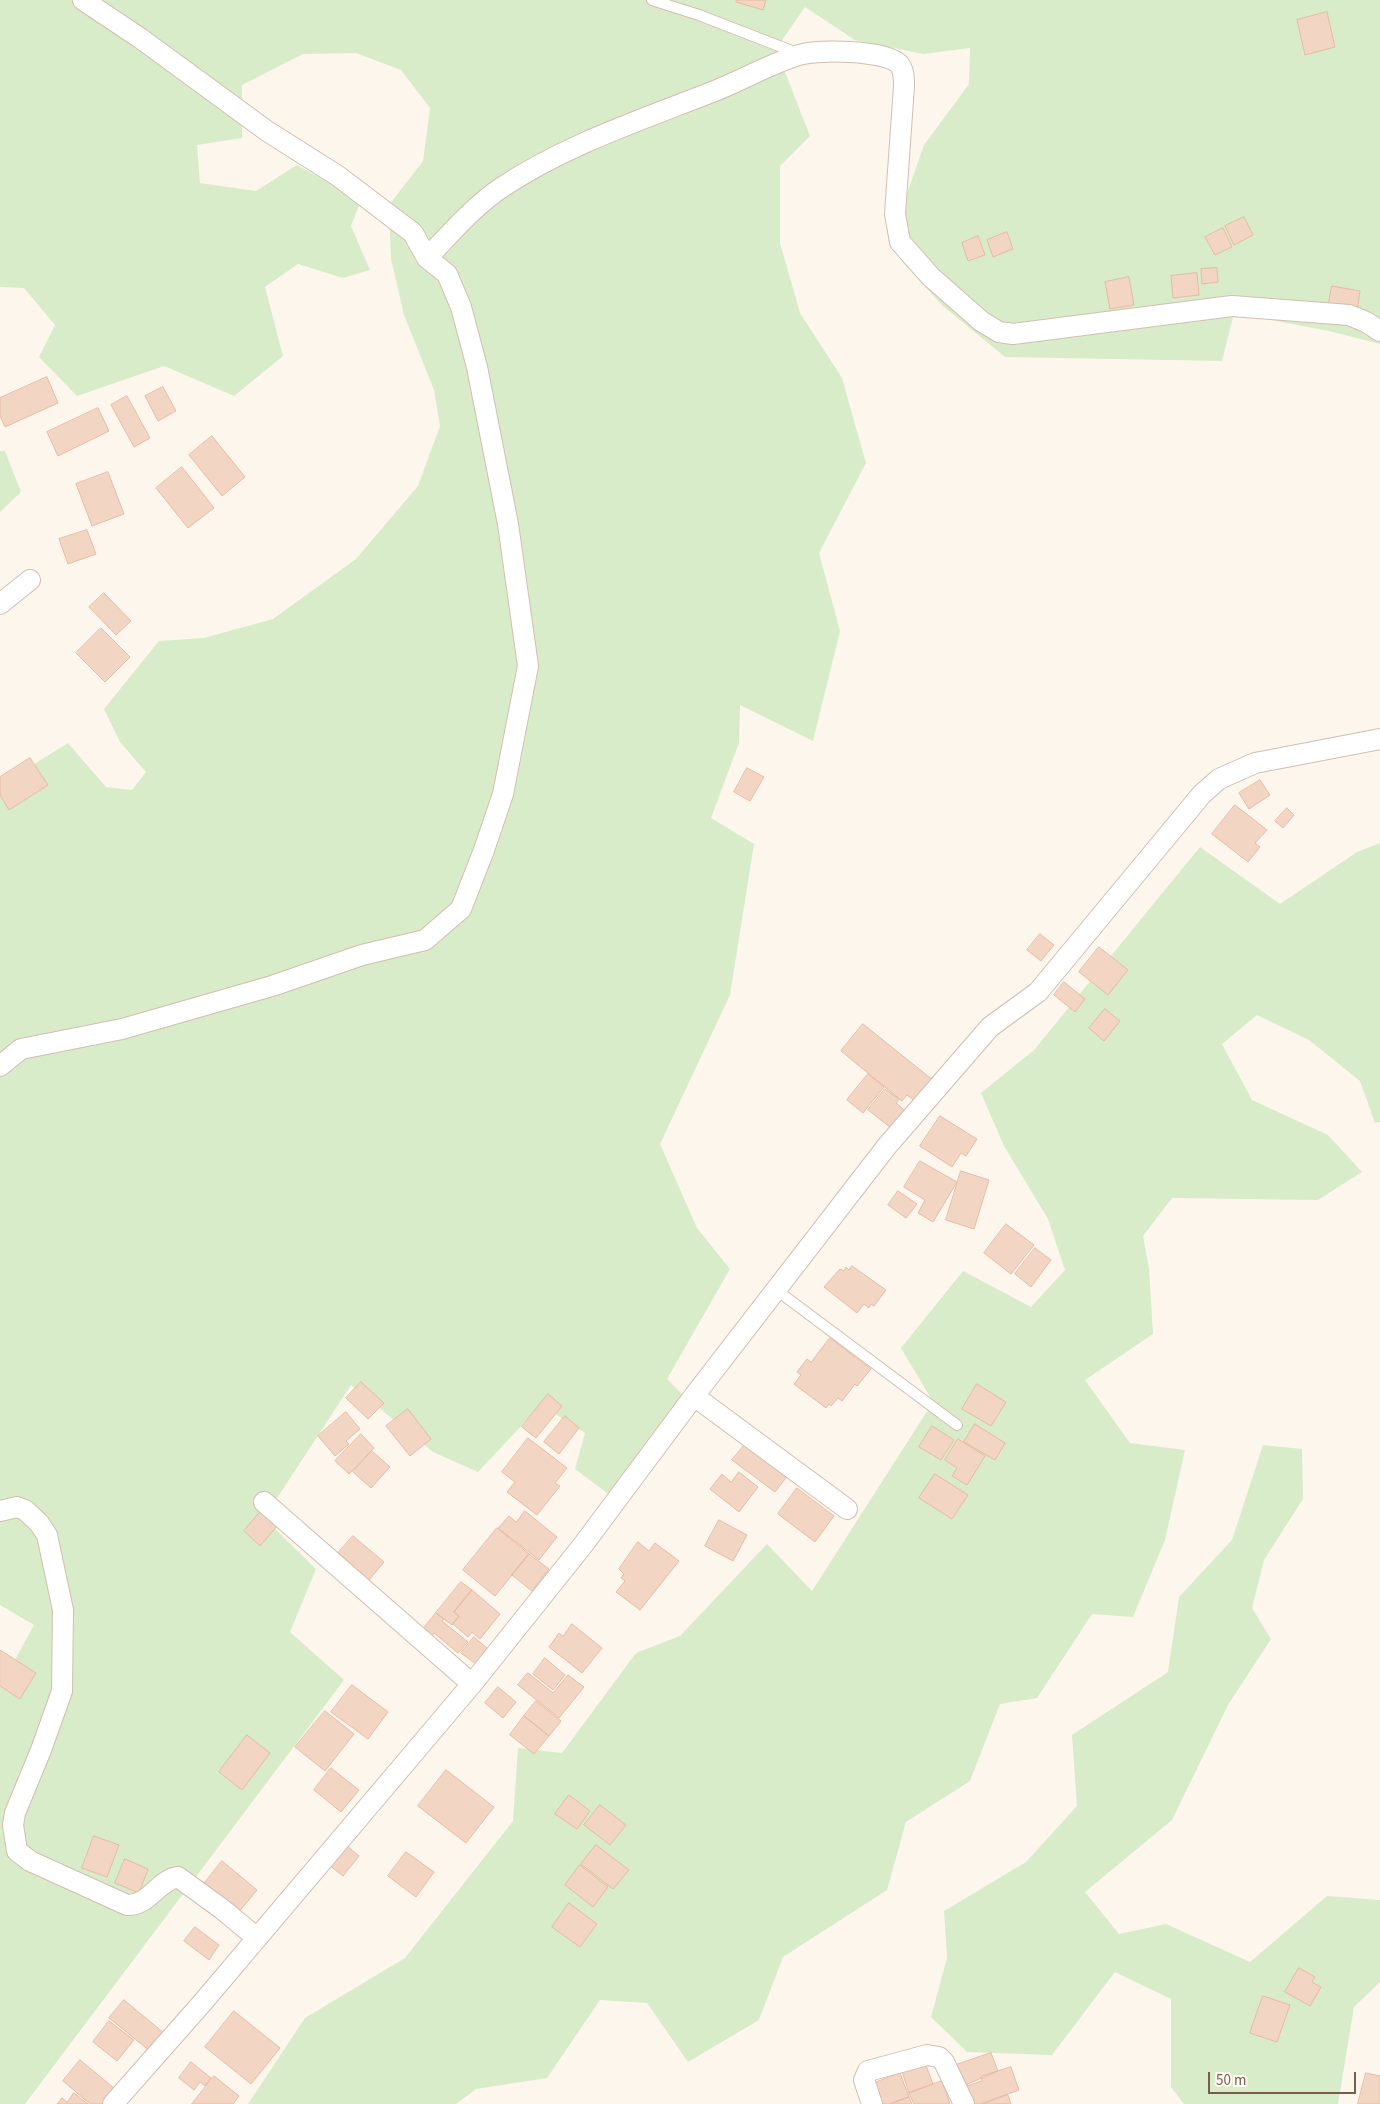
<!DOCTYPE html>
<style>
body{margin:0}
#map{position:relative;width:1380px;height:2104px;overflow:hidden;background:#fdf6ec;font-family:"Source Sans 3",sans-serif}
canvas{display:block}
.scale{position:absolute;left:1208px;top:2072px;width:148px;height:22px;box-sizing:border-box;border:2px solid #7a5c4d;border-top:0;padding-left:6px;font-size:15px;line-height:18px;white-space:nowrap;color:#7a5c4d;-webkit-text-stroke:4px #fffaf3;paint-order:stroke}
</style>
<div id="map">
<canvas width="1380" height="2104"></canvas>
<div class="scale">50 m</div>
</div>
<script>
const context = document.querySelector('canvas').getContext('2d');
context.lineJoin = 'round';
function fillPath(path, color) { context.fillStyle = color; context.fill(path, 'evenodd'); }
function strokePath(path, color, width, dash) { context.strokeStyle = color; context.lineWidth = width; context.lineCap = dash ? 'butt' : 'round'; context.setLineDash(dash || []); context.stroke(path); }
const green = new Path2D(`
 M0 0H1380V344L1329 331 1234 313 1222 361 1005 357 943 306 903 263 892 236 924 145 969 84 970 48 923 54 855 40 805 7 776 49 810 136 780 166V243L800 313 842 378 866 463 819 553 840 631 813 741 740 705 739 743 711 818 754 844 730 995 660 1144 697 1228 730 1269 667 1379 690 1402 615 1499 575 1469 585 1433 541 1405 478 1472 433 1452 351 1385 264 1518 316 1569 290 1632 344 1680 25 2104H0V1687L34 1625 0 1605V785L68 743 106 787 132 790 146 772 120 742 104 709 159 641 204 638 273 619 356 559 418 486 440 426 434 390 404 315 391 259 389 205 423 161 430 108 401 70 356 53 303 54 242 85V138L197 145 200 183 256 191 297 165 361 200 351 226 370 270 343 278 298 264 265 287 283 356 234 396 164 366 77 396 39 357 55 325 24 288 0 287Z
 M0 451H5L21 492 0 512Z
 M1380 843V1122L1375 1123 1360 1081 1309 1040 1257 1015 1222 1044 1252 1100 1328 1135 1362 1172 1318 1200 1172 1198 1143 1236 1149 1269 1153 1334 1085 1380 1130 1443 1185 1450 1165 1540 1133 1617 1092 1614 1037 1698 1000 1704 970 1781 906 1822 887 1890 783 1957 759 2020 688 2062 647 2003 600 2000 547 2078 476 2089 456 2104H248L305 2018 405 1958 513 1821 518 1748 562 1753 636 1653 680 1636 767 1544 812 1591 933 1402 901 1348 963 1271 1031 1307 1065 1270 1048 1219 1004 1146 981 1093 1034 1050 1200 847 1280 904 1357 852Z
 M1263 1445 1302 1449 1303 1499 1264 1560 1252 1608 1271 1639 1228 1705 1172 1820 1085 1892 1119 1934 1166 1924 1250 1962 1327 1896 1380 1900V1982L1354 2007 1338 2104H1184L1171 2087V1999L1115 1972 1052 2055 967 2052 931 2017 947 1958 944 1911 1026 1862 1077 1806 1072 1735 1168 1672 1179 1597 1232 1540Z`);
const building = new Path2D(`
 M737 0H766L763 10 736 2Z
 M1327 12 1335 47 1305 55 1297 20Z
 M1244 217 1253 235 1234 245 1225 226Z
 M1223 228 1232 247 1215 255 1205 237Z
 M1007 232 1013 249 993 257 987 240Z
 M978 236 985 255 968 261 962 243Z
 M1217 268 1218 282 1202 284 1201 269Z
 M1197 273 1199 295 1173 298 1171 276Z
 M1129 277 1134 305 1110 309 1105 282Z
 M1332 286 1360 291 1357 312 1328 307Z
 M47 377 58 403 5 427 0 416V398Z
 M163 387 176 411 158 421 145 396Z
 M127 396 150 438 134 447 111 405Z
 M98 408 109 431 58 456 47 432Z
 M212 436 245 477 222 496 189 455Z
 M182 467 214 508 188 528 156 488Z
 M108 472 124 514 92 526 76 484Z
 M87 530 96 554 68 564 59 539Z
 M104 593 131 621 116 635 89 607Z
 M101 628 130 657 105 682 76 653Z
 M30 758 48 785 9 810 0 795V777Z
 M747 768 764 777 750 801 734 792Z
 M1260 780 1270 795 1249 809 1239 793Z
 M1235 805 1267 830 1255 843 1260 847 1248 862 1212 834Z
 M1287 808 1294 815 1283 828 1275 821Z
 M1040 934 1054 945 1041 961 1027 950Z
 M1099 947 1128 970 1108 995 1079 972Z
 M1064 982 1085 999 1075 1012 1054 995Z
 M1105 1009 1120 1021 1104 1041 1089 1028Z
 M863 1024 934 1081 916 1102 907 1095 902 1101 841 1051Z
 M868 1074 884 1087 863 1113 847 1100Z
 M885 1089 899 1099 896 1103 909 1114 895 1131 868 1110Z
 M940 1116 977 1139 966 1156 961 1153 952 1167 920 1146Z
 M920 1161 957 1182 933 1222 918 1213 925 1200 904 1187Z
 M961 1171 989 1180 974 1229 946 1220Z
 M898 1191 917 1204 906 1218 888 1205Z
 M1006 1224 1034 1245 1011 1274 984 1253Z
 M1035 1248 1051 1260 1031 1287 1015 1274Z
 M852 1266 886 1290 874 1306 871 1304 869 1308 864 1304 857 1313 824 1287 840 1269 844 1271 846 1267 849 1270Z
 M830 1338 871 1369 857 1386 855 1384 842 1401 838 1398 831 1406 829 1404 826 1408 794 1384 801 1375 797 1372 807 1359 811 1362Z
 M361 1382 384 1403 368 1419 346 1398Z
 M977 1384 1006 1402 991 1426 962 1409Z
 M548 1394 562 1406 536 1438 522 1427Z
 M408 1409 431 1439 410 1456 386 1426Z
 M346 1412 360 1429 346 1441 349 1444 335 1456 318 1436Z
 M565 1416 579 1428 559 1454 544 1442Z
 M975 1424 1005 1443 995 1460 964 1442Z
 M932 1426 954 1440 941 1460 919 1447Z
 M361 1434 374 1448 349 1474 335 1461Z
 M528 1438 567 1468 555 1483 560 1486 537 1515 507 1492 515 1482 502 1472Z
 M958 1439 985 1456 967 1485 952 1476 957 1468 945 1460Z
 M747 1442 789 1474 775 1492 732 1460Z
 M372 1451 390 1467 371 1488 353 1472Z
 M739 1472 758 1487 739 1512 710 1489 722 1474 731 1482Z
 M935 1474 968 1495 952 1519 919 1498Z
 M797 1488 834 1516 815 1542 778 1514Z
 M262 1510 278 1525 260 1546 244 1531Z
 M525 1511 557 1537 539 1560 498 1528 509 1516 516 1522Z
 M719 1520 747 1535 733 1561 705 1546Z
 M497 1528 529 1554 495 1596 463 1570Z
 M353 1536 384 1562 364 1586 332 1560Z
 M638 1542 649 1551 655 1543 679 1561 640 1610 616 1592 625 1581 621 1578 624 1574 619 1569Z
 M529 1554 549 1569 532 1591 512 1575Z
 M461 1582 472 1590 454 1612 459 1616 452 1625 436 1613Z
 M472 1590 500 1614 480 1639 472 1632 468 1637 453 1624 459 1616 454 1612Z
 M436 1613 444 1619 442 1621 468 1642 458 1653 434 1633 429 1640 420 1633Z
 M572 1624 602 1648 582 1673 549 1647 559 1633 563 1636Z
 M474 1637 488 1649 476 1664 461 1653Z
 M0 1650 36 1673 20 1699 0 1686Z
 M545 1658 565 1675 553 1690 533 1674Z
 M528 1673 553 1693 568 1675 584 1687 559 1718 518 1685Z
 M352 1685 388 1712 368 1739 331 1712Z
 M498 1687 516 1702 503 1718 485 1703Z
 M536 1701 561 1721 549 1736 524 1716Z
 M325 1711 354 1734 325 1771 295 1747Z
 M524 1716 549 1736 534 1754 510 1735Z
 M247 1735 270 1753 242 1790 219 1772Z
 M331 1768 359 1790 341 1812 314 1790Z
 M446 1770 494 1807 466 1843 418 1806Z
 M569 1795 590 1811 577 1829 555 1814Z
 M600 1805 626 1825 610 1845 584 1825Z
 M94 1836 119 1845 107 1877 82 1868Z
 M346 1845 359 1856 343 1876 329 1865Z
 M596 1845 629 1870 613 1889 581 1864Z
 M406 1852 434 1872 416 1897 388 1876Z
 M125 1859 148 1869 139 1893 115 1883Z
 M222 1861 257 1890 238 1913 203 1885Z
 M580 1865 608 1887 593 1907 565 1885Z
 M569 1903 597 1924 580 1947 552 1927Z
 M195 1927 219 1945 209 1960 184 1941Z
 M1299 1968 1315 1977 1312 1982 1321 1987 1310 2006 1285 1992Z
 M1263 1996 1290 2005 1277 2042 1250 2033Z
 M124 2000 164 2033 150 2051 109 2018Z
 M234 2011 280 2048 251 2084 205 2047Z
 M109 2021 134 2040 117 2061 93 2042Z
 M991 2053 998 2071 963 2086 956 2065Z
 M80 2060 120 2093 109 2104H90L63 2081Z
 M924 2060 933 2084 909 2093 901 2068Z
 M191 2062 211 2078 205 2086 200 2082 194 2090 179 2078Z
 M1011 2067 1019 2090 980 2104H969L964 2087 982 2081 981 2077Z
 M900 2073 909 2097 890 2104H880L872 2084Z
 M1366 2073 1380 2076V2104H1358Z
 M214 2076 239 2096 233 2104H192Z
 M942 2081 950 2104H914L909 2093Z
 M74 2093 88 2104H57L62 2098 67 2102Z
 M1008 2095 1011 2104H983Z
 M909 2097 912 2104H890Z`);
const lane = new Path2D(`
 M652 0 699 15 797 53
 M775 1289 957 1425`);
const street = new Path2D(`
 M427 258C450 234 474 206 501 188 565 145 641 120 712 92 741 81 769 64 799 55 818 49 885 50 899 64 904 70 904 78 904 86L895 214 900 242 931 277 981 321 999 332 1013 334 1232 306 1349 315 1366 322 1380 331
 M0 604 30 580
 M0 1066 21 1049 122 1029 272 986 362 955 425 940 461 909 484 850 503 794 528 666 508 524 477 367 461 307 447 274 427 258 413 233 338 176 267 131 140 38 83 0
 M694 1396 847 1509
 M264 1502 472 1684
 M0 1511 17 1507 25 1510 39 1523 47 1535 63 1610 62 1691 41 1750 15 1813 13 1825 17 1851 30 1861 127 1905C149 1906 158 1880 178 1877L222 1909 257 1938
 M113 2104 203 2002 472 1684 583 1545 694 1396 887 1146 990 1027 1038 992 1202 794 1219 779 1255 763 1380 739
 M872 2104 864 2080 868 2071 927 2055 939 2057 944 2062 964 2104`);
fillPath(green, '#d8ecc9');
fillPath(building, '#f3d5c3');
strokePath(building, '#e6bba3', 1);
strokePath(lane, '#d1beb0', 12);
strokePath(street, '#d1beb0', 22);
strokePath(lane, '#fff', 10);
strokePath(street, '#fff', 20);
</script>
